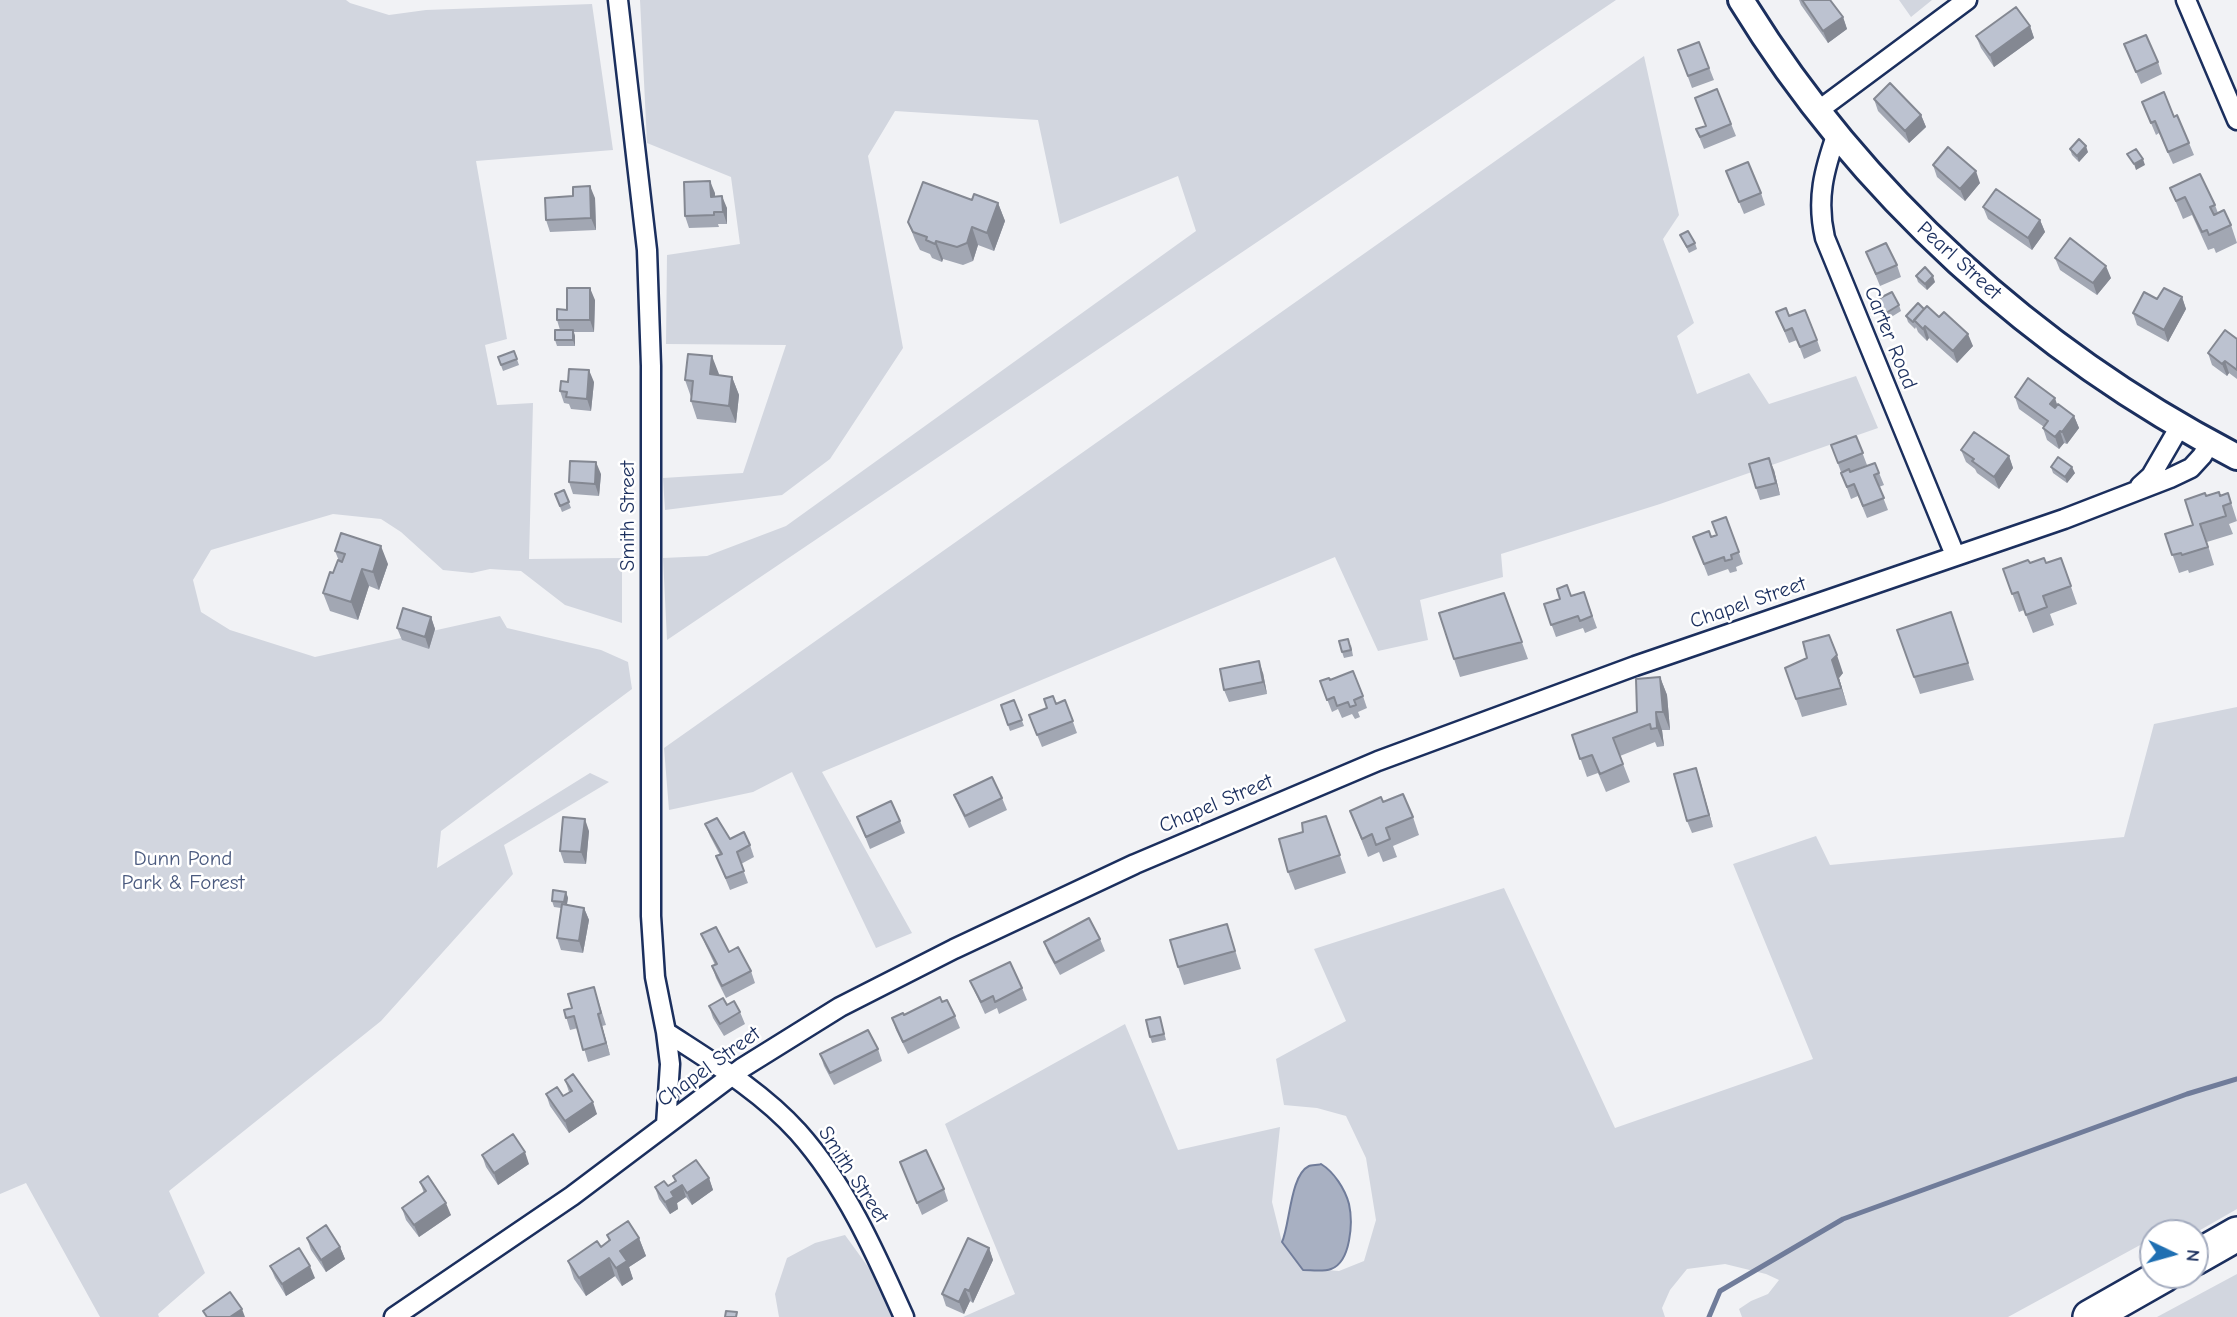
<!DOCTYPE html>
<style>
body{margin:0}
#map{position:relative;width:2237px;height:1317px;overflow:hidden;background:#f1f2f5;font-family:"Comic Neue",sans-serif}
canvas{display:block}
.north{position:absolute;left:2139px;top:1219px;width:70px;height:70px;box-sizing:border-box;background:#fff;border:2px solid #a4acbf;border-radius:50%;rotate:95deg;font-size:19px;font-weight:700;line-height:28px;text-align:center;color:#1b2f5e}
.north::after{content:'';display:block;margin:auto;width:24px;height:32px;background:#1f6fb2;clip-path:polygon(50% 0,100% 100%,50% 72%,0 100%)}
</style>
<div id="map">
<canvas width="2237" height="1317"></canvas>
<div class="north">N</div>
</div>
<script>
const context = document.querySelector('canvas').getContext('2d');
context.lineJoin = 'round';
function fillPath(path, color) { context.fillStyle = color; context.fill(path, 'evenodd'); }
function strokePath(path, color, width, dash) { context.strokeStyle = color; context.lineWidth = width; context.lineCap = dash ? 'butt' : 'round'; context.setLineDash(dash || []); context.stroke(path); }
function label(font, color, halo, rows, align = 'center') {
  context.font = font + ' "Comic Neue",sans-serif'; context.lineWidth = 5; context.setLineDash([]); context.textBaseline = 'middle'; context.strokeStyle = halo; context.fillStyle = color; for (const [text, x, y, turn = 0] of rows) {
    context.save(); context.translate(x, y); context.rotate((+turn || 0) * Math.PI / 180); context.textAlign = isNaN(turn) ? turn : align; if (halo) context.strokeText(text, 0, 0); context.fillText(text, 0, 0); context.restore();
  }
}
const green = new Path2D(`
 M0 0H346L350 3 389 15 426 10 592 4 613 150 476 161 507 339 485 345 497 405 533 403 529 559 622 558V623L565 605 521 571 490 569 472 573 443 570 401 532 381 519 333 514 211 550 193 580 201 612 230 630 315 657 500 616 507 628 601 650 628 662 632 689 441 831 437 868 590 773 609 782 504 845 513 874 381 1021 169 1191 205 1273 158 1314 159 1317H100L26 1183 0 1194Z
 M640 0H1616L667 640 663 558 707 556 786 526 1196 231 1178 176 1060 224 1038 120 895 111 868 156 903 348 830 459 782 495 665 510 663 478 743 473 786 345 666 344 667 255 740 244 731 177 647 143Z
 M1899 0H1932L1911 17Z
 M1644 56 1679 215 1663 239 1694 323 1677 336 1697 394 1749 373 1769 404 1856 376 1878 428 1660 504 1501 554 1503 577 1420 600 1428 640 1378 651 1335 557 822 772 912 933 876 948 792 772 753 792 669 810 664 748Z
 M2237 707V1209L2195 1233H2173L2171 1229 2162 1233H2153V1238L2008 1317H1742L1739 1309 1751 1301 1768 1294 1779 1280 1766 1274 1725 1264 1687 1269 1670 1290 1662 1308 1665 1317H963L1015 1294 945 1124 1125 1024 1178 1150 1280 1127 1272 1202 1282 1242 1303 1268 1339 1271 1364 1261 1376 1220 1366 1158 1346 1116 1317 1108 1284 1105 1276 1059 1346 1021 1314 949 1504 888 1615 1128 1813 1059 1733 864 1816 836 1830 865 2124 837 2154 724Z
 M845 1235 874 1275 895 1317H779L775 1294 787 1258 815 1243Z
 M2237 1274V1317H2157Z`);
const water = new Path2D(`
 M1321 1164C1334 1172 1345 1189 1349 1204 1353 1222 1351 1262 1331 1269 1323 1272 1311 1270 1303 1270L1282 1242C1290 1225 1290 1175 1309 1166 1311 1165 1320 1165 1321 1164Z`);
const stream = new Path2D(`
 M1709 1317 1720 1291 1843 1219 2187 1094 2237 1079`);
const street = new Path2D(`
 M618 0 647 250 651 366V916L655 977 666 1032 670 1064 666 1125
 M2186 0 2237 120
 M1819 110 1967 0
 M1837 133C1824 170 1816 199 1825 238L1955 555
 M2140 486 2151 476 2180 426
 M666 1032C712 1062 761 1091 798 1132 846 1186 875 1252 904 1317
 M394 1317 572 1196 742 1068 840 1007 954 949 1135 864 1378 761 1635 666 2064 519 2170 478 2191 468 2202 456 2210 443`);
const secondary = new Path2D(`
 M1741 0C1859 193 2036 353 2237 457`);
const highway = new Path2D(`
 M2195 1258 2237 1234
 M2090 1317 2164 1275`);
const wall = new Path2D(`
 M1799 0H1830L1843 17 1847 29 1828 43 1801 5Z
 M2030 26 2034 38 1994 67 1981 48 1976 36Z
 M1699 42 1714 80 1692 88 1678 50Z
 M2124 44 2158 62 2162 74 2141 84Z
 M1717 89 1736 136 1704 149 1696 129 1706 126Z
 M1874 99 1921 115 1926 127 1909 143 1878 111Z
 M2142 102 2174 117 2189 143 2194 155 2173 164 2159 133 2156 135Z
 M2070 149 2088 152 2079 162 2072 155Z
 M1933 165 1980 183 1965 201 1937 177Z
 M1726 171 1761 193 1765 205 1744 214Z
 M2170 188 2215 205 2218 213 2231 225 2237 243 2216 253 2214 248 2208 250 2192 215 2183 219Z
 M715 193V197L727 208V224H718L719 227 689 228 685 216Z
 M595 198 596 230 550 232 546 220Z
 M972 200 998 203 1005 221 994 251 978 245 973 261 963 265 943 259 942 262 932 258 930 254 920 250 915 240 908 222Z
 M1983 207 2040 220 2045 232 2032 250 1988 219Z
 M1680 235 1695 243 1697 249 1689 253Z
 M1866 252 1897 265 1901 277 1880 286Z
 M2055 258 2111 278 2097 295 2060 270Z
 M1916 276 1935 282 1927 290 1918 282Z
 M2182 297 2186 309 2168 342 2137 325 2133 313 2157 299Z
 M1878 299 1899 305 1901 311 1888 319Z
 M595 300 594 332H574L575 336V346H557L555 340 560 330 557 320 567 310Z
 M1924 309 1973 346 1957 363 1929 338 1927 341 1918 332 1916 327 1915 329 1908 322 1906 316Z
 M1776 312 1789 316 1817 340 1821 351 1804 359 1797 340 1789 343Z
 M2237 339V379L2229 373 2227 376 2212 365 2208 353Z
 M514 351 519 365 503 371 498 357Z
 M719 374 718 375 732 377 739 395 736 423 697 419 691 401V397L685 380Z
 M594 382 591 411 571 409 569 404 564 403 560 391Z
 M2015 397 2058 405 2074 416 2079 428 2067 444 2064 443 2059 449 2047 440 2043 428 2044 427 2019 409Z
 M1856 436 1867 465 1850 472 1875 463 1884 485 1879 487 1888 510 1867 518 1858 496 1851 499 1831 445Z
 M1961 450 2009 456 2013 468 1999 489 1977 473 1975 469 1966 462Z
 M2051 467 2075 473 2067 483 2053 473Z
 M1774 470 1780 495 1760 500 1756 488Z
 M601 474 599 496 573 494 569 482Z
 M564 490 571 508 562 512 555 494Z
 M2228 493 2237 521 2229 524 2233 534 2207 542 2214 565 2189 573 2188 570 2179 573 2165 534 2193 525 2206 496 2220 495Z
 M1726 517 1743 564 1736 567 1737 571 1730 573 1728 569 1708 576 1693 537H1711L1717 535Z
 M335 551 388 564 379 590 369 586 358 620 330 611 323 593 339 561Z
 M2061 558 2077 604 2050 614 2054 625 2033 633 2024 610 2019 612 2003 569 2030 563H2046Z
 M1584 592 1597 628 1585 633 1583 628 1556 637 1544 604Z
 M1504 593 1528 659 1460 677 1454 659Z
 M1951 612 1974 680 1920 694 1897 630Z
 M431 617 435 629 429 649 402 640 397 628Z
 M1351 645 1353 656 1344 658 1342 652Z
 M1785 668 1843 673 1839 678 1847 705 1802 717Z
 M1263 673 1267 694 1229 702 1224 690Z
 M1660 677 1667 695 1670 730H1662L1664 746 1657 747 1655 742 1620 756 1630 782 1606 792 1598 773 1587 777 1572 735 1637 712Z
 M1330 680 1363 696 1367 708 1358 712 1360 717 1355 719 1352 714 1342 718 1338 709 1332 712 1320 681Z
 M1014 700 1024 726 1010 731 1001 705Z
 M1065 700 1077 733 1042 747 1029 715Z
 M1696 768 1713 827 1692 833 1687 821Z
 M954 795 1002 798 1007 810 969 828 959 807Z
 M1383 802 1413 817 1419 835 1393 846 1397 857 1383 862 1379 852 1368 857 1350 811Z
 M1326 816 1346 873 1295 890 1288 872 1303 832Z
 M857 817 900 821 905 833 870 849Z
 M705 824 730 839 750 845 754 857 741 864 748 883 730 890 716 856 720 855 710 836Z
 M589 831 586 864 564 863 560 851Z
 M566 892 568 898 567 905 584 908 589 920 583 953 561 950 557 938 561 908 554 907 552 901Z
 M1227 924 1241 969 1184 985 1178 967Z
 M701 934 751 971 755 983 726 998 716 978 712 966 715 965 706 946Z
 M1100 939 1105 951 1060 975 1048 953 1044 942Z
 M970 981 1022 988 1027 1000 999 1014 997 1008 985 1014Z
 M594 987 606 1025 602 1026 610 1055 588 1062 578 1028 570 1030 564 1010 572 1008Z
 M942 1002 955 1016 960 1028 908 1054 896 1030 892 1018 904 1015Z
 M727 1005 740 1012 745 1024 724 1036 713 1018 709 1006Z
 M1160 1017 1166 1040 1152 1043 1150 1037Z
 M878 1049 882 1061 834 1085 824 1066 820 1054Z
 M565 1080 597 1114 569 1133 550 1106 546 1094 563 1096 569 1092Z
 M482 1155 529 1164 498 1185 486 1167Z
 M900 1162 944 1189 948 1201 922 1215Z
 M673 1176 709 1178 713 1190 692 1205 686 1197 677 1203 678 1209 670 1214 659 1199 655 1187 668 1186 675 1181Z
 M420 1182 451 1215 419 1237 406 1220 402 1208 424 1193Z
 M607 1235 639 1238 646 1256 629 1267 633 1279 622 1286 615 1276 586 1296 574 1279 568 1261 601 1247 609 1241Z
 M307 1238 340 1247 345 1259 326 1272 311 1250Z
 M989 1248 993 1260 973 1303 970 1301 964 1314 946 1306 942 1294Z
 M270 1266 315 1278 286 1296 275 1278Z`);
const shadedWall = new Path2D(`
 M1843 17 1847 29 1828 43 1823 31Z
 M2030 26 2034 38 1994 67 1990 55Z
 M1921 115 1926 127 1909 143 1905 131Z
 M2086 146 2088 152 2079 162 2077 156Z
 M2143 159 2145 165 2136 170 2134 164Z
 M1976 171 1980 183 1965 201 1960 189Z
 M710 181 715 193V209L711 197Z
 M590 186 595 198 596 230 591 218Z
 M722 196 727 208V224L723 212Z
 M998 203 1005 221 994 251 987 233Z
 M2040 220 2045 232 2032 250 2028 238Z
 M972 227 978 245 973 261 967 243Z
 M936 241 943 259 942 262 935 244Z
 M2106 266 2111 278 2097 295 2093 283Z
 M1933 276 1935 282 1927 290 1925 284Z
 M590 288 595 300 594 332 590 320Z
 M2182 297 2186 309 2168 342 2164 330Z
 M1925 326 1929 338 1927 341 1923 329Z
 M573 330 575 336V346L573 340Z
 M1968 334 1973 346 1957 363 1953 351Z
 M712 356 719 374 717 392 710 374Z
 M2225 361 2229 373 2227 376 2222 364Z
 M589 370 594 382 591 411 587 399Z
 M732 377 739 395 736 423 729 406Z
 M2055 398 2059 410 2054 416 2050 404Z
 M2074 416 2079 428 2067 444 2062 432Z
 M2060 431 2064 443 2059 449 2055 437Z
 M2009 456 2013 468 1999 489 1994 477Z
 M1769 458 1774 470 1780 495 1776 483Z
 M596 462 601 474 599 496 595 484Z
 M2072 467 2075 473 2067 483 2065 477Z
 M381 546 388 564 379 590 373 572Z
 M362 569 369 586 358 620 351 602Z
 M431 617 435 629 429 649 425 637Z
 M1837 655 1843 673 1839 678 1847 705 1832 660Z
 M1259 661 1263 673 1267 694 1263 682Z
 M1660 677 1667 695 1670 730 1663 712Z
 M1656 712 1662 730 1664 746 1657 728Z
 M1696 768 1700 780 1713 827 1709 815Z
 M585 819 589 831 586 864 581 852Z
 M566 892 568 898 566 908 564 902Z
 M584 908 589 920 583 953 579 941Z
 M598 1014 602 1026 610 1055 606 1043Z
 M593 1102 597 1114 569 1133 565 1121Z
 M525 1152 529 1164 498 1185 494 1173Z
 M709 1178 713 1190 692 1205 687 1193Z
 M682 1185 686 1197 677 1203 678 1209 670 1214 665 1202 671 1192Z
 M446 1203 451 1215 419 1237 414 1225Z
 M639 1238 646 1256 629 1267 633 1279 622 1286 616 1268 620 1251Z
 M340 1247 345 1259 326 1272 321 1260Z
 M989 1248 993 1260 973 1303 969 1291Z
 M609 1258 615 1276 586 1296 579 1278Z
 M310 1266 315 1278 286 1296 282 1284Z
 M965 1289 970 1301 964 1314 959 1302Z
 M242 1309 245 1317H230Z`);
const building = new Path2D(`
 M1802 0H1830L1843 17 1823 31Z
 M2016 7 2030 26 1990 55 1976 36Z
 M2146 35 2158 62 2136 72 2124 44Z
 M1699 42 1709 68 1688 76 1678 50Z
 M1890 83 1921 115 1905 131 1874 99Z
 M1717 89 1731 124 1700 137 1696 129 1706 126 1695 98Z
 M2164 92 2174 117 2177 115 2189 143 2168 152 2155 121 2151 123 2142 102Z
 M2079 139 2086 146 2077 156 2070 149Z
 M1948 147 1976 171 1960 189 1933 165Z
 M2136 149 2143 159 2134 164 2127 154Z
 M1748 162 1761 193 1739 202 1726 171Z
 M2200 174 2215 205 2210 207 2214 215 2224 210 2231 225 2209 235 2207 230 2202 232 2185 197 2176 201 2170 188Z
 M710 181 711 197 722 196 723 212H714V215L685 216 684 182Z
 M923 182 972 200 974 194 998 203 987 233 972 227 967 243 957 247 936 241 935 244 926 240 927 237 913 232 908 222Z
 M590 186 591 218 546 220 545 198 573 196V187Z
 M1996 189 2040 220 2028 238 1983 207Z
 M1688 231 1695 243 1687 247 1680 235Z
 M2070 238 2106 266 2093 283 2055 258Z
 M1886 243 1897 265 1876 274 1866 252Z
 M1925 267 1933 276 1925 284 1916 276Z
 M567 288H590V320H557V309L567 310Z
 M2164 288 2182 297 2164 330 2133 313 2144 292 2157 299Z
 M1892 292 1899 305 1886 313 1878 299Z
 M1918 303 1924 309 1913 322 1906 316Z
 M1927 306 1939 317 1944 312 1968 334 1953 351 1925 326 1923 329 1914 320Z
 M1786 308 1789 316 1805 310 1817 340 1800 347 1792 328 1785 331 1776 312Z
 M555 330H573V340H555Z
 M2225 330 2237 339V370L2225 361 2222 364 2208 353Z
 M514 351 517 359 501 365 498 357Z
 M688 354 712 356 710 374 732 377 729 406 691 401 693 381 685 380Z
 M569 369 589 370 587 399 566 397 567 392 560 391 561 381 568 382Z
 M2028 378 2055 398 2050 404 2055 408 2058 404 2074 416 2062 432 2060 431 2055 437 2043 428 2048 421 2015 397Z
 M1974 432 2009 456 1994 477 1972 461 1974 459 1961 450Z
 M1856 436 1863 453 1838 463 1831 445Z
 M2058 457 2072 467 2065 477 2051 467Z
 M1769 458 1776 483 1756 488 1749 464Z
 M570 461 596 462 595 484 569 482Z
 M1875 463 1879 473 1874 475 1884 498 1863 506 1854 484 1847 487 1841 473 1849 469 1850 472Z
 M564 490 569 502 560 506 555 494Z
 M2219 492 2220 496 2228 493 2231 503 2223 506 2226 516 2200 524 2208 547 2182 555 2181 553 2172 555 2165 534 2193 525 2185 500 2205 493 2206 496Z
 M1726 517 1739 552 1731 555 1732 559 1725 561 1724 557 1704 564 1693 537 1709 531 1711 537 1717 535 1712 522Z
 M341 533 381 546 373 572 362 569 351 602 323 593 330 572 333 573 338 560 342 562 345 554 335 551Z
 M2044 558 2046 563 2061 558 2071 586 2043 596 2047 607 2026 615 2018 592 2012 594 2003 569 2028 560 2030 563Z
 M1567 585 1571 596 1584 592 1592 616 1580 621 1578 616 1551 625 1544 604 1560 599 1557 589Z
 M1504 593 1522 642 1454 659 1439 613Z
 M403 608 431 617 425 637 397 628Z
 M1951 612 1968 663 1914 677 1897 630Z
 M1829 635 1837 655 1832 660 1841 688 1796 699 1785 668 1807 658 1803 642Z
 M1348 639 1351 650 1342 652 1339 641Z
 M1259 661 1263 682 1224 690 1220 669Z
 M1353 671 1363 696 1354 700 1356 705 1350 707 1348 702 1337 706 1334 697 1327 700 1320 681 1329 678 1330 680Z
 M1660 677 1663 712H1656L1657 728 1651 729 1650 724 1613 738 1623 764 1600 774 1592 755 1580 759 1572 735 1637 712 1636 679Z
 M1053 696 1056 704 1065 700 1073 721 1037 735 1029 715 1047 708 1044 699Z
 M1014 700 1022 720 1008 725 1001 705Z
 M1696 768 1709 815 1687 821 1674 774Z
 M992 777 1002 798 965 816 954 795Z
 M1403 794 1413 817 1386 828 1390 839 1376 845 1372 834 1362 839 1350 811 1381 797 1383 802Z
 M891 801 900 821 866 837 857 817Z
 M1326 816 1340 855 1288 872 1279 839 1303 832 1302 823Z
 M563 817 585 819 581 852 560 851Z
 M717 818 730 839 744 832 750 845 737 852 744 871 726 878 716 856 722 854 705 824Z
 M553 890 566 892 564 902 552 901Z
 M562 904 584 908 579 941 557 938Z
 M1089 918 1100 939 1055 963 1044 942Z
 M1227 924 1235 951 1178 967 1170 940Z
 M716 927 729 952 738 947 751 971 722 986 712 966 717 964 701 934Z
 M1010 962 1022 988 995 1002 993 996 981 1002 970 981Z
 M594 987 601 1013 598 1014 606 1043 583 1050 574 1016 566 1018 564 1010 572 1008 568 994Z
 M940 997 942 1002 947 1000 955 1016 903 1042 892 1018 903 1013 904 1015Z
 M723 998 727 1005 734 1001 740 1012 720 1024 709 1006Z
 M1160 1017 1164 1034 1150 1037 1146 1020Z
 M868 1030 878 1049 830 1073 820 1054Z
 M573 1074 593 1102 565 1121 546 1094 557 1087 563 1096 572 1091 565 1080Z
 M513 1134 525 1152 494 1173 482 1155Z
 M926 1150 944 1189 917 1203 900 1162Z
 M696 1160 709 1178 687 1193 682 1185 671 1192 674 1197 665 1202 655 1187 664 1181 668 1186 676 1181 673 1176Z
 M428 1176 446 1203 414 1225 402 1208 426 1191 420 1182Z
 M628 1221 639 1238 620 1251 627 1261 616 1268 609 1258 579 1278 568 1261 597 1241 601 1247 610 1240 607 1235Z
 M326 1225 340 1247 321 1260 307 1238Z
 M968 1238 989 1248 969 1291 965 1289 959 1302 942 1294Z
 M299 1248 310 1266 282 1284 270 1266Z
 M230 1292 242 1309 230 1317H207L203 1311Z
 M726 1311 737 1312 736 1317H725Z`);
const streetNames = [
 ["Pearl Street",1959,261,42],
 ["Carter Road",1890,338,68],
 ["Smith Street",628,516,-90],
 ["Chapel Street",1748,603,-19],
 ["Chapel Street",1216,804,-23],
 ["Chapel Street",709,1067,-36],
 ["Smith Street",853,1175,57]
];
const parkNames = [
 ["Dunn Pond",183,859],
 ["Park & Forest",183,883]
];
fillPath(green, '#d2d6df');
fillPath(water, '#a8b0c2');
strokePath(water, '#707c9a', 2);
strokePath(stream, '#707c9a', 5);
strokePath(street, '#1b2f5e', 23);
strokePath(secondary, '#1b2f5e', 30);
strokePath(highway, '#1b2f5e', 38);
strokePath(street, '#fff', 18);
strokePath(secondary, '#fff', 24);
strokePath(highway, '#fff', 33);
fillPath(wall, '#a2a7b3');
fillPath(shadedWall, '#848892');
fillPath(building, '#bcc2d0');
strokePath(building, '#848892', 2);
label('21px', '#1b2f5e', '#fff', streetNames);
label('21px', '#49597e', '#fff', parkNames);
</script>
